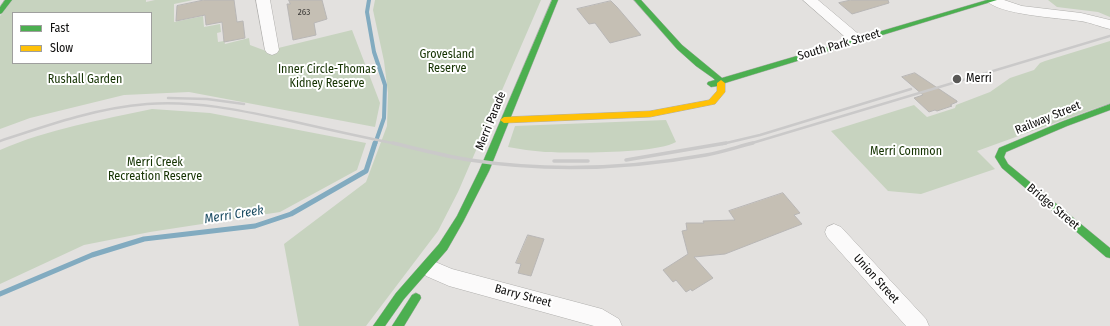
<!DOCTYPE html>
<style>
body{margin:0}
#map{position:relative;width:1110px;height:326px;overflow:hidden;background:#e3e1df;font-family:"Fira Sans Condensed",sans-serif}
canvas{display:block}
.legend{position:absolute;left:12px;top:12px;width:140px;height:52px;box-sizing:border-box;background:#fff;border:1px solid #9f9f9e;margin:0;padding:5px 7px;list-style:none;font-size:12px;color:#0f0e0d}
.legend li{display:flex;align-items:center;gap:8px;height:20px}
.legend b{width:20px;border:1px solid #9f9f9e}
</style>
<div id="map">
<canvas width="1110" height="326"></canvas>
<ul class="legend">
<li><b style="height:5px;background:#4caf50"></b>Fast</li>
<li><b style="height:5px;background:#ffc107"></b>Slow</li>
</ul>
</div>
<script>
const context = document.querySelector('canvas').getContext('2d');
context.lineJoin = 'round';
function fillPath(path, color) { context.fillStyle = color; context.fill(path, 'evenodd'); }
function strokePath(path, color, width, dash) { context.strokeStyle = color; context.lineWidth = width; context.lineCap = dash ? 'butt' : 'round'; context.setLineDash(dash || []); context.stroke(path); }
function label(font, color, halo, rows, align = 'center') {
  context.font = font + ' "Fira Sans Condensed",sans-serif'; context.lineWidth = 4; context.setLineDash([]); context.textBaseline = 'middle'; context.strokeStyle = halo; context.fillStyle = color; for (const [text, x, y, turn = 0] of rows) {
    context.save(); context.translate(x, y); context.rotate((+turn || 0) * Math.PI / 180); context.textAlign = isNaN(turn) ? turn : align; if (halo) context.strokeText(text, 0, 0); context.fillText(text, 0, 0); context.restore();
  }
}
const green = new Path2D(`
 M12 0H146V2L155 0H193L174 4V22L203 16 204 27 220 24 221 32 217 33 218 42 224 41 225 44 249 38 250 45 266 51 352 30 380 103 375 127 189 92 124 95 30 118 0 129V16ZM13 13H151V63H13Z
 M375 0H541L458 192 438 231 366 326H299L284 244 366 182 387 126 388 93 384 61 373 10Z
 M1048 0H1110V17L1098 12 1057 7Z
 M1110 41V103L977 151 995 169 921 194 888 191 831 131 914 105 927 117 955 108 956 105 990 92 1010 78 1034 70 1040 63 1045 61Z
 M152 109 210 113 366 143 357 170 280 212 150 232 84 245 0 284V150C48 129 101 120 152 109Z
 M666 120 676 142C655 154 572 153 545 152 532 151 520 149 508 147L515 126Z`);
const streamFar1 = new Path2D(`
 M369 0 367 12 374 52 385 85 384 118 375 144`);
const stream = new Path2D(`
 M0 294 92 255 144 239 255 226 291 214 366 171 375 143`);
const building = new Path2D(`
 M204 0H234L237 22 243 21 245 38 224 42 222 22 206 25 205 15 176 21 177 6Z
 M289 0H322L327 19 314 23 316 35 293 40 287 4H290Z
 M851 0H888L889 3 852 14 839 3Z
 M611 1 617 7 641 35 610 43 595 23 589 24 577 9Z
 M915 73 957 101V102L950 105 952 106 937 111 935 110 929 112 914 98 923 95 902 77Z
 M783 193 800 213 794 215 802 224 725 254 694 257 713 278 692 291 691 289 686 292 676 280 673 282 663 270 688 254 682 231 687 230 686 223H704L703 221 735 220 729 211Z
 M528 235 544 239 531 276 518 273 521 264 516 263Z`);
const street = new Path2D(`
 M256 0H270L279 50 277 53 272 55 267 53 265 50Z
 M803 0H818L862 37 864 40 862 43 857 44 852 43Z
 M986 0H1004L1022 6 1081 13 1110 20V29C1100 27 1090 22 1080 21 1061 18 997 15 986 0Z
 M834 224 841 227 926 319 929 326H906L827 237 825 232 827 227Z
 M433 261 452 269 602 309 619 319 622 326H594L449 286 426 276 423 270 426 264Z`);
const fast = new Path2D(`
 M5 0H12L2 13 0 14V7Z
 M552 0H558L489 171 463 222 447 250 404 299 385 326H373L396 293 439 244 457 216 479 171Z
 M634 0H641L682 45 722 78 987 0H997L725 83 724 85 711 87 707 84 708 82 715 80 713 78 696 66 677 49Z
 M1110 104V110L1067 126 1006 152 1004 157 1008 164 1110 248V258L1106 257 1002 168 995 157 999 148 1061 122Z
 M416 293 420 295 421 298 404 326H392L412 295Z`);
const slow = new Path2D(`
 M721 80 725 83V92L715 104 650 117 504 123 500 120 504 117 650 111 709 100 717 91V83Z`);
const railFar1 = new Path2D(`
 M168 98 207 99 244 104
 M0 141C48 125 96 108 147 104 195 100 244 111 291 121 326 129 362 137 397 144
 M722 144 760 135 911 89
 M749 144 1110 36`);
const rail = new Path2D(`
 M393 143C418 149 444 156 470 160 548 172 628 169 706 155 722 152 737 147 753 143
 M626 160 726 143
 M554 161H588`);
const markers = [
 [957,79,5,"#595856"]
];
const farNumbernames = [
 ["263",304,12]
];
const streetNames = [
 ["South Park Street",839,45,-16],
 ["Railway Street",1048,118,-22],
 ["Merri Parade",491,121,-68],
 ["Bridge Street",1053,207,40],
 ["Union Street",876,279,48],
 ["Barry Street",523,296,15]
];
const parkNames = [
 ["Grovesland",447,55],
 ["Reserve",447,69],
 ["Inner Circle-Thomas",327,70],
 ["Kidney Reserve",327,84],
 ["Rushall Garden",85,80],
 ["Merri Common",906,152],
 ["Merri Creek",155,163],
 ["Recreation Reserve",155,177]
];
const poiNames = [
 ["Merri",966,79]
];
const waterNames = [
 ["Merri Creek",234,215,-9]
];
fillPath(green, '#c7d3bf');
strokePath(streamFar1, '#82abc0', 4);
strokePath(stream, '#82abc0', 5);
fillPath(building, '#c5bfb4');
strokePath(building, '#b8b6b5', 1);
strokePath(street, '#b0afad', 1);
strokePath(fast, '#b0afad', 1);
strokePath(slow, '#b0afad', 1);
fillPath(street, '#fbfafa');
fillPath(fast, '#4caf50');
fillPath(slow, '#ffc107');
strokePath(railFar1, '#cac9c9', 2.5);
strokePath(rail, '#cac9c9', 3.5);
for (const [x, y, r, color] of markers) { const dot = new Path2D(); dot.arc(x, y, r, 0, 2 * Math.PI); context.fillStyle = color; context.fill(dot); strokePath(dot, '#fff', 1.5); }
label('9px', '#3c3a37', null, farNumbernames);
label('12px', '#0f0e0d', '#fff', streetNames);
label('12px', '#143200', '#fff', parkNames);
label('12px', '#0f0e0d', '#fff', poiNames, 'left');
label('italic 13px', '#1b4c63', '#fff', waterNames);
</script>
